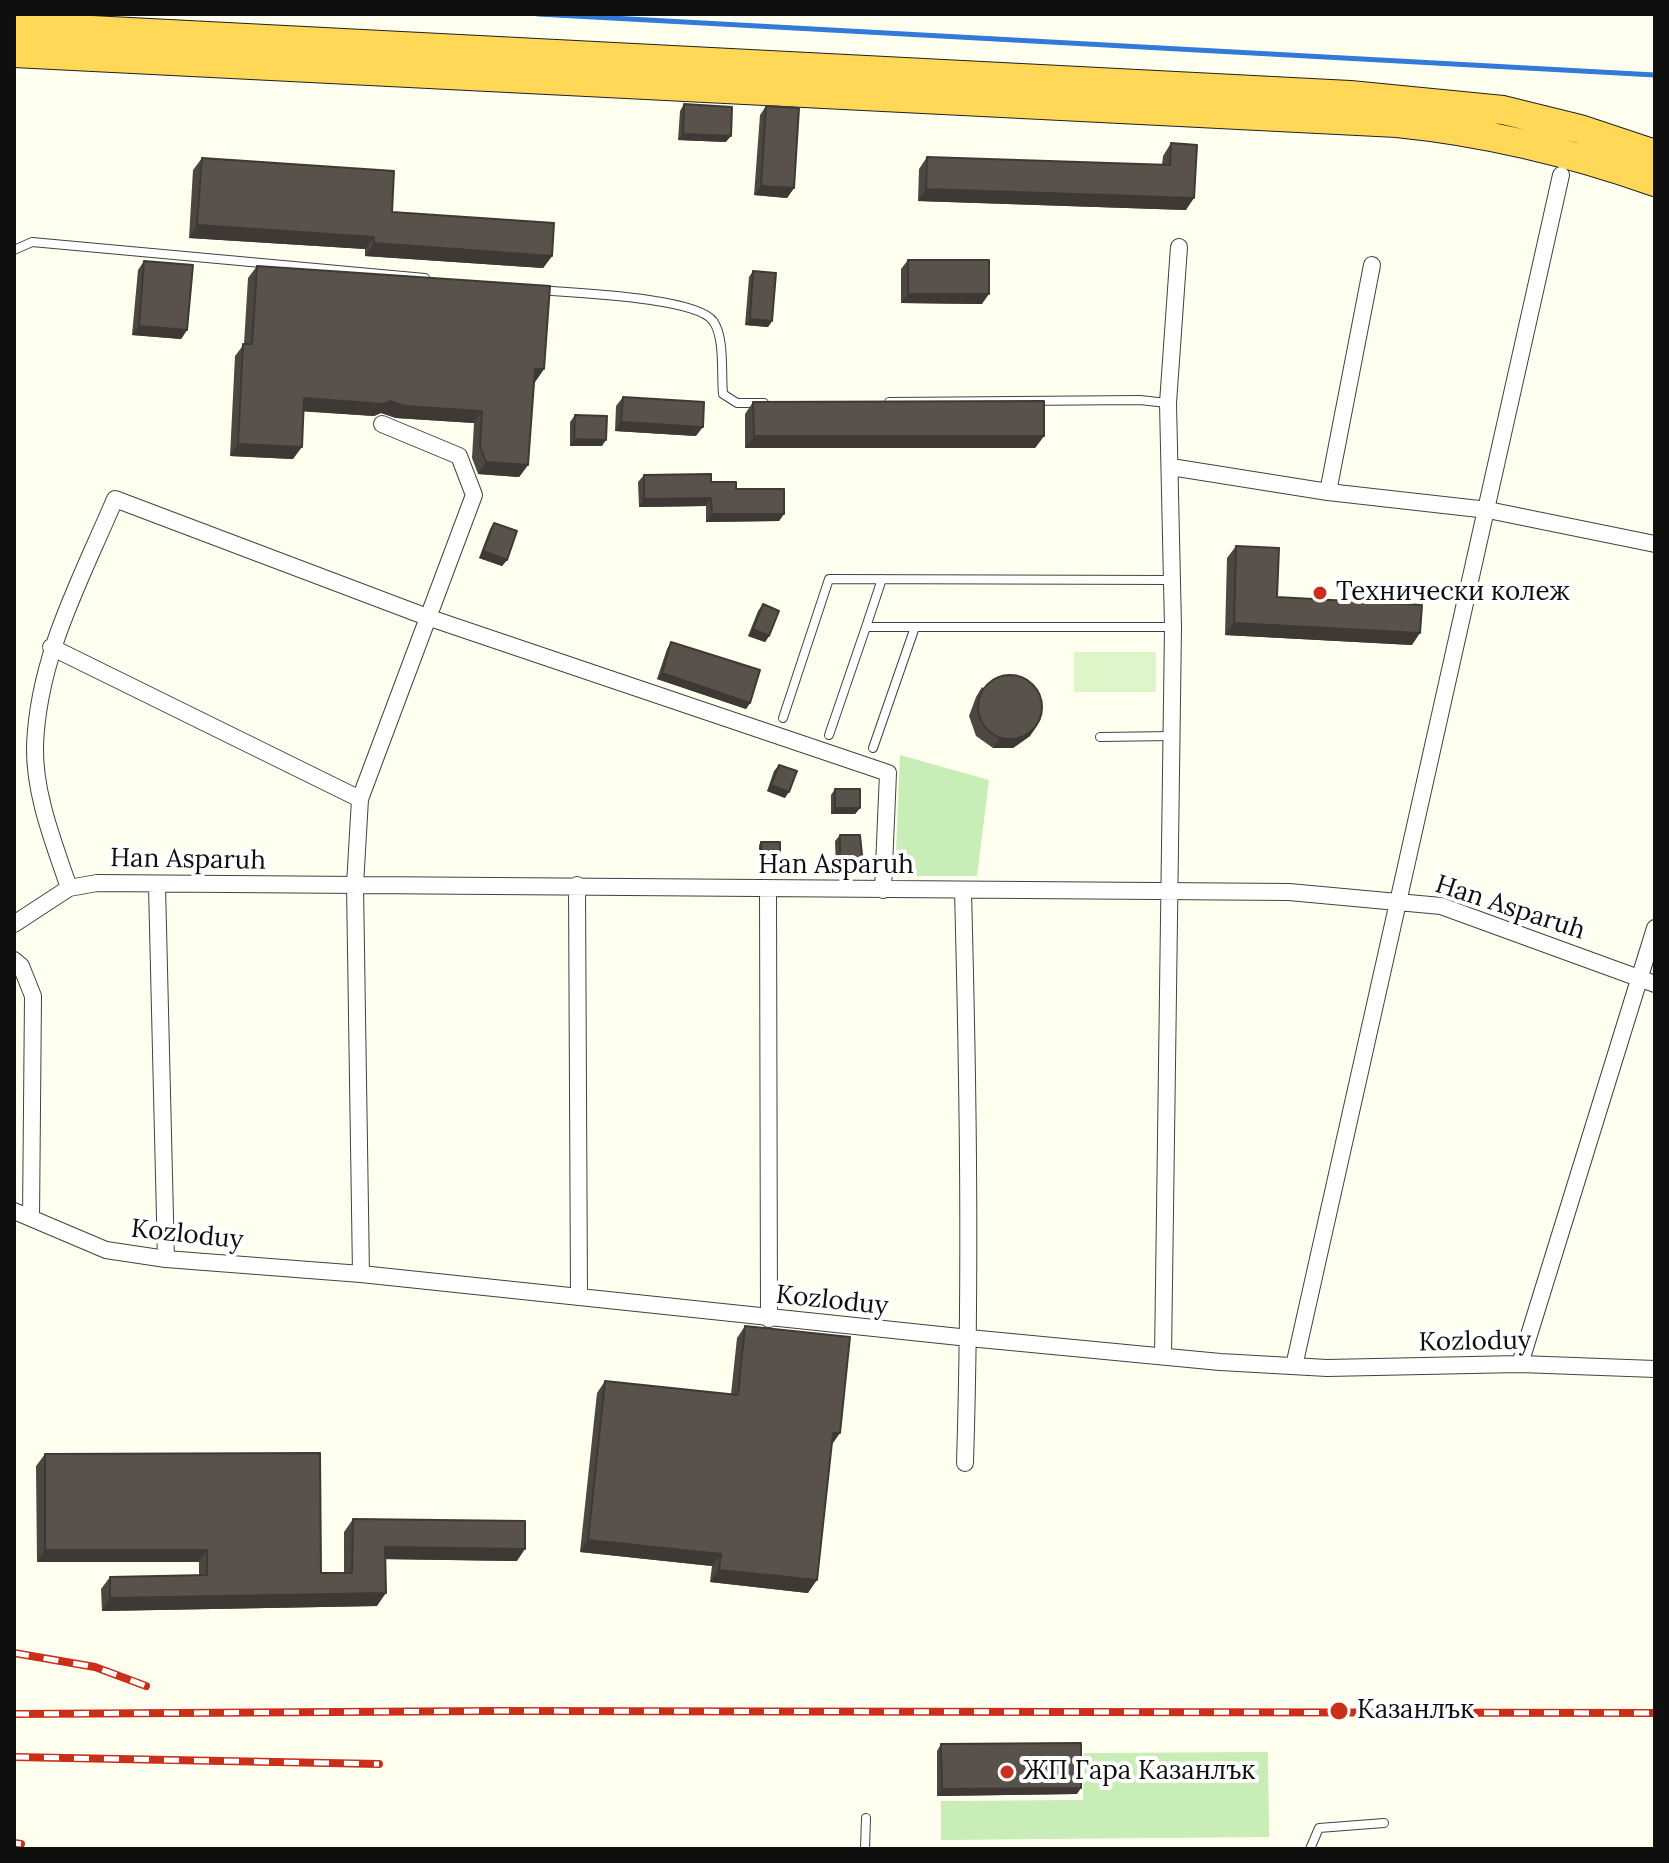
<!DOCTYPE html>
<meta charset="utf-8">
<style>
body{margin:0}
#map{position:relative;width:1669px;height:1863px;overflow:hidden;background:#fffff0;font-family:Lora,serif}
canvas{display:block}
.frame{position:absolute;inset:0;border:16px solid #0f0f0f;pointer-events:none}
</style>
<div id="map">
<canvas width="1669" height="1863"></canvas>
<div class="frame"></div>
</div>
<script>
const context = document.querySelector('canvas').getContext('2d');
context.lineJoin = 'round';
function fillPath(path, color) { context.fillStyle = color; context.fill(path, 'evenodd'); }
function strokePath(path, color, width, dash) { context.strokeStyle = color; context.lineWidth = width; context.lineCap = dash ? 'butt' : 'round'; context.setLineDash(dash || []); context.stroke(path); }
function label(font, color, halo, rows, align = 'center') {
  context.font = font + ' Lora,serif'; context.lineWidth = 8; context.setLineDash([]); context.textBaseline = 'middle'; context.strokeStyle = halo; context.fillStyle = color; for (const [text, x, y, turn = 0] of rows) {
    context.save(); context.translate(x, y); context.rotate((+turn || 0) * Math.PI / 180); context.textAlign = isNaN(turn) ? turn : align; if (halo) context.strokeText(text, 0, 0); context.fillText(text, 0, 0); context.restore();
  }
}
const green = new Path2D(`
 M900 755 989 780 977 876H895Z
 M1268 1752 1269 1837 941 1840V1801L1083 1800 1084 1753Z`);
const pitch = new Path2D(`
 M1074 652H1156V692H1074Z`);
const stream = new Path2D(`
 M538 14 1655 75`);
const service = new Path2D(`
 M14 250 32 242 425 278
 M538 290C572 293 696 297 713 321 725 337 721 373 723 394L737 403H764
 M889 402 1140 400 1167 403
 M866 627 882 579
 M783 718 829 579 1172 580
 M829 735 866 627H1172
 M1100 737 1171 736
 M873 748 915 627
 M865 1849 866 1818
 M1310 1849 1319 1828 1384 1823`);
const minor = new Path2D(`
 M1171 467 1328 492 1488 510 1655 544
 M1328 492 1372 265
 M51 647 360 799
 M577 885 579 1296
 M157 886 166 1259
 M69 888C54 843 34 795 35 746 38 657 81 579 115 499L427 617 888 773 883 890
 M768 890 769 1319
 M963 891C968 1082 971 1272 965 1463
 M14 924 69 888 97 883 1289 892 1441 906 1655 984
 M14 960 21 966 33 996 31 1218
 M14 1211 106 1250 166 1259 361 1274 969 1338 1220 1362 1327 1368 1520 1364 1655 1369
 M361 1274 355 885 360 799 474 495 459 456 382 424
 M1163 1356 1173 627 1168 403 1179 247
 M1520 1364 1655 928
 M1294 1366 1561 175`);
const trunk = new Path2D(`
 M14 26 1350 95 1503 110 1580 129 1655 154
 M14 53 1397 123C1487 132 1570 152 1655 182`);
const rail = new Path2D(`
 M14 1653 95 1667 146 1686
 M14 1714 496 1711 1655 1713
 M14 1757 379 1764
 M14 1843 21 1844`);
const wall = new Path2D(`
 M684 104 726 142 678 140 680 111Z
 M766 106 794 188 787 198 754 195 760 115Z
 M1171 143 1186 210 918 201 919 169 927 157 1162 165 1163 156Z
 M202 158 392 212 552 256 543 268 365 256V249L189 238 193 170Z
 M908 260 982 304 901 303V269Z
 M144 261 187 330 181 339 132 335 138 270Z
 M257 266 544 369 535 382 534 381 528 465 519 477 478 474 472 458 474 423 396 418 381 413 374 416 304 411 293 459 230 456 235 356 244 344 248 278Z
 M753 271 772 321 768 327 745 325 749 277Z
 M623 397 696 436 615 431 616 406Z
 M753 402 1044 436 1035 448H745V414Z
 M575 415 602 446H570V422Z
 M644 475 711 482 736 489 784 514 779 521 706 522V506L639 507 638 482Z
 M494 523 507 560 502 566 479 558 490 529Z
 M1236 546 1277 597 1412 645 1225 635 1227 558Z
 M763 604 769 636 765 642 748 636 758 611Z
 M671 642 750 703 746 709 657 679 667 649Z
 M982 687 1030 736 1013 748H993L976 736 969 716 976 697Z
 M779 765 785 798 767 791 774 771Z
 M835 789 860 808 855 814H831V795Z
 M840 835 863 865 859 871H836L835 841Z
 M761 842 778 861 759 862V845Z
 M745 1326 832 1445 808 1593 710 1582 712 1566 580 1552 597 1393 605 1381 731 1394 737 1338Z
 M45 1454 321 1573H344V1532L353 1519 517 1561 385 1559 377 1606 102 1611 101 1589 110 1577 199 1575V1562H37L36 1466Z
 M941 1744 1077 1794 937 1796V1751Z`);
const shadedWall = new Path2D(`
 M683 134 731 136 726 142 678 140Z
 M761 186 794 188 787 198 754 195Z
 M926 189 1194 198 1186 210 918 201Z
 M197 225 374 237 365 249 189 238Z
 M374 243 552 256 543 268 365 256Z
 M908 294H989L982 304 901 303Z
 M750 319 772 321 768 327 745 325Z
 M139 326 187 330 181 339 132 335Z
 M535 369H544L535 382 526 381Z
 M304 398 390 401 482 411 474 423 396 418 381 413 374 416 296 411Z
 M621 422 703 427 696 436 615 431Z
 M754 436H1044L1035 448H745Z
 M574 439 606 440 602 446H570Z
 M238 444 302 447 293 459 230 456Z
 M486 462 528 465 519 477 478 474Z
 M711 498 706 506 639 507 644 499Z
 M712 514H784L779 521 706 522Z
 M483 551 507 560 502 566 479 558Z
 M1234 623 1420 633 1412 645 1225 635Z
 M753 629 769 636 765 642 748 636Z
 M662 673 750 703 746 709 657 679Z
 M1037 726 1030 736 1013 748H993L999 739Z
 M771 785 789 792 785 798 767 791Z
 M835 808H860L855 814H831Z
 M780 858 778 861 759 862 762 859Z
 M840 865H863L859 871H836Z
 M833 1433H840L831 1446Z
 M588 1540 721 1554 712 1566 580 1552Z
 M385 1547 525 1549 517 1561 376 1559Z
 M45 1550H207L199 1562H37Z
 M719 1570 817 1580 808 1593 710 1582Z
 M386 1593 377 1606 102 1611 110 1598Z
 M1081 1788 1077 1794 937 1796 942 1789Z`);
const building = new Path2D(`
 M684 104 732 107 731 136 683 134Z
 M766 106 799 108 794 188 761 186Z
 M1171 143 1197 145 1194 198 926 189 927 157 1170 165Z
 M202 158 394 171 392 212 554 223 552 256 374 243V237L197 225Z
 M908 260H989V294H908Z
 M144 261 193 265 187 330 139 326Z
 M257 266 550 286 544 369H535L528 465 486 462 480 446 482 411 404 406 390 401 383 404 304 398 302 447 238 444 243 344H252Z
 M753 271 776 273 772 321 750 319Z
 M623 397 704 402 703 427 621 422Z
 M1044 401V436H754L753 402Z
 M575 415 607 416 606 440 574 439Z
 M711 474V482H736V489H784V514H712L711 498 644 499V475Z
 M494 523 517 531 507 560 483 551Z
 M1236 546 1279 548 1277 597 1422 605 1420 633 1234 623Z
 M763 604 779 611 769 636 753 629Z
 M671 642 760 670 750 703 662 673Z
 M978 707a32 32 0 1 1 64 0a32 32 0 1 1-64 0Z
 M779 765 797 771 789 792 771 785Z
 M835 789H860V808H835Z
 M840 835H860L863 865H840Z
 M761 842H780V858L762 859Z
 M745 1326 850 1337 840 1433H833L817 1580 719 1570 721 1554 588 1540 605 1381 738 1395Z
 M320 1453 321 1573H352L353 1519 525 1521V1549L385 1547 386 1593 110 1598V1577L207 1575V1550H45V1454Z
 M1081 1743V1788L942 1789 941 1744Z`);
const markers = [
 [1320,593,8,"#cb2f1a"],
 [1339,1711,10,"#cb2f1a"],
 [1007,1772,8,"#cb2f1a"]
];
const poiNames = [
 ["Технически колеж",1336,593],
 ["Казанлък",1357,1711],
 ["ЖП Гара Казанлък",1023,1772]
];
const streetNames = [
 ["Han Asparuh",188,860,1],
 ["Han Asparuh",836,866],
 ["Han Asparuh",1510,908,18],
 ["Kozloduy",187,1235,6],
 ["Kozloduy",832,1301,6],
 ["Kozloduy",1475,1342,-1]
];
fillPath(green, '#c9edb6');
fillPath(pitch, '#def4c9');
strokePath(stream, '#317ad9', 5);
strokePath(service, '#424242', 10);
strokePath(minor, '#424242', 18);
strokePath(trunk, '#202020', 30);
strokePath(service, '#fff', 8);
strokePath(minor, '#fff', 16);
strokePath(trunk, '#ffd857', 28);
strokePath(rail, '#cb2f1a', 8);
strokePath(rail, '#fff', 5, [15]);
fillPath(wall, '#4c4740');
fillPath(shadedWall, '#3e3934');
fillPath(building, '#58524a');
strokePath(building, '#3e3934', 2);
for (const [x, y, r, color] of markers) { const dot = new Path2D(); dot.arc(x, y, r, 0, 2 * Math.PI); context.fillStyle = color; context.fill(dot); strokePath(dot, '#fff', 3); }
label('26px', '#0f0f0f', '#fff', poiNames, 'left');
label('26px', '#0f0f0f', '#fff', streetNames);
</script>
